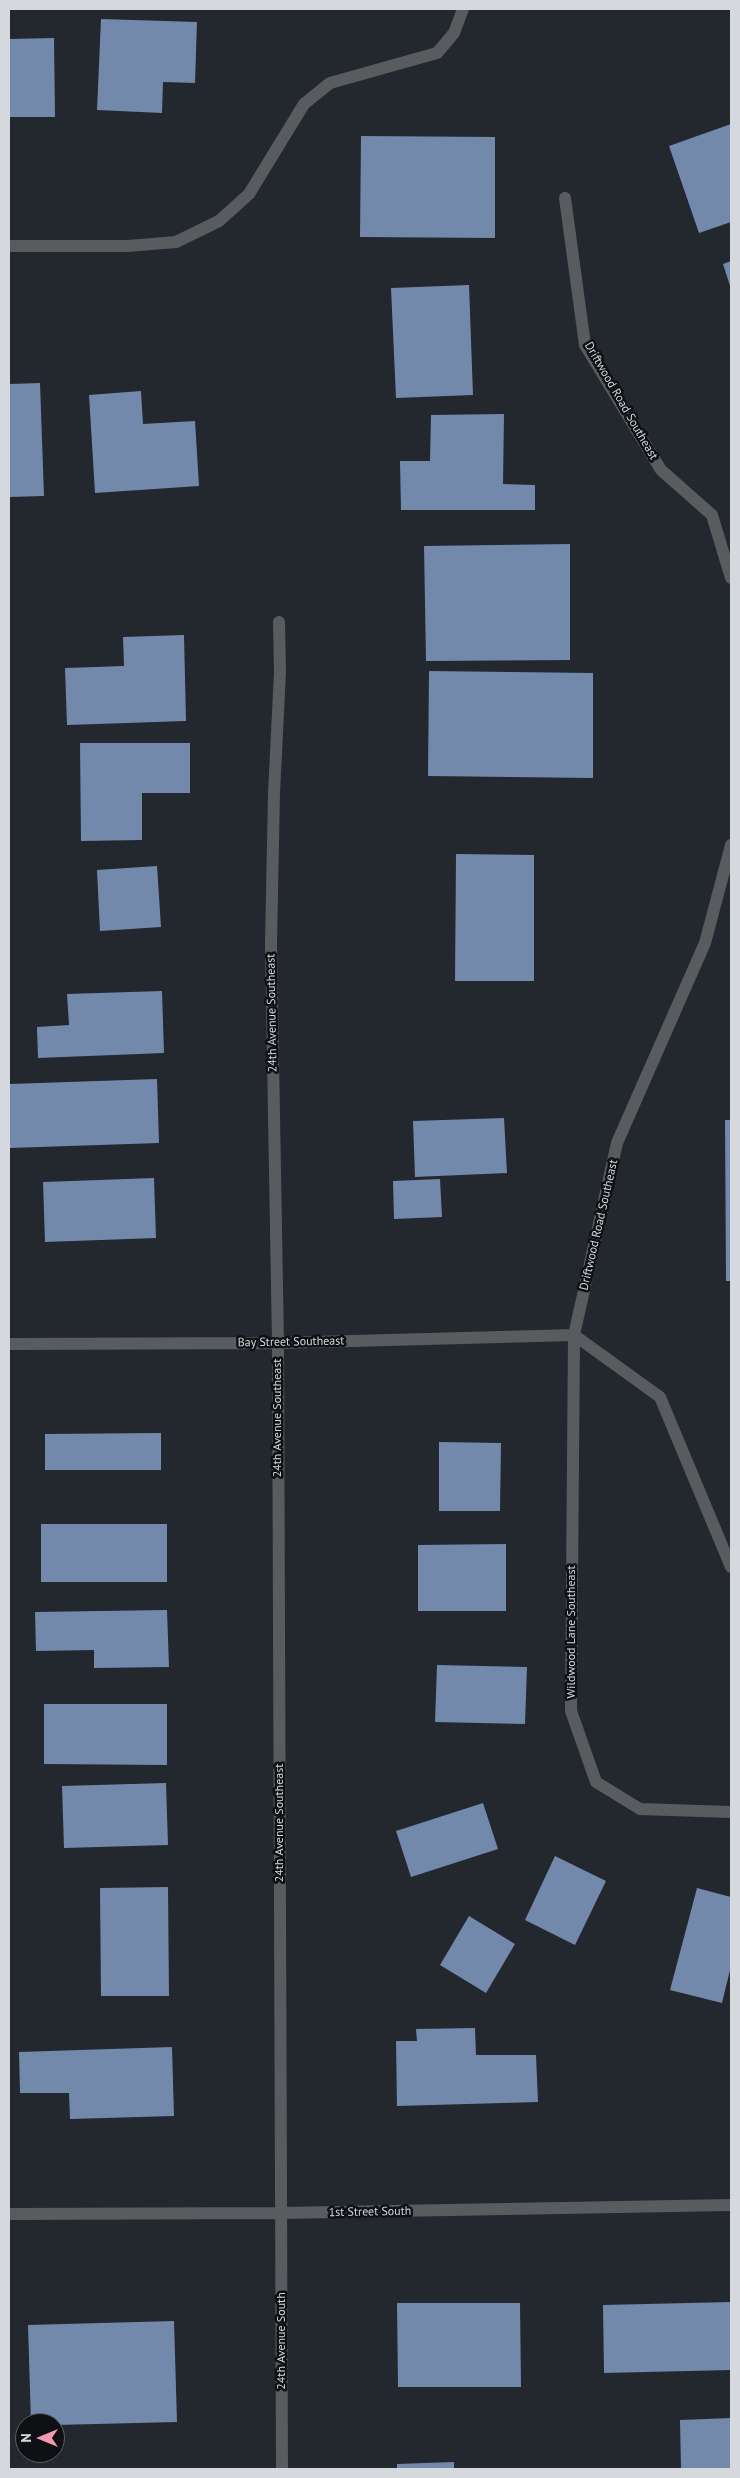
<!DOCTYPE html>
<style>
body{margin:0}
#map{position:relative;width:740px;height:2478px;overflow:hidden;background:#23272e;font-family:"PT Sans",sans-serif}
canvas{display:block}
.frame{position:absolute;inset:0;border:10px solid #d5d8dc;pointer-events:none}
.north{position:absolute;left:15px;top:2413px;width:50px;height:50px;box-sizing:border-box;background:#0e1013;border:1px solid #5e6063;border-radius:50%;rotate:270deg;font-size:14px;font-weight:700;line-height:20px;text-align:center;color:#d5d8dc}
.north::after{content:'';display:block;margin:auto;width:18px;height:22px;background:#f19ab2;clip-path:polygon(50% 0,100% 100%,50% 72%,0 100%)}
</style>
<div id="map">
<canvas width="740" height="2478"></canvas>
<div class="frame"></div>
<div class="north">N</div>
</div>
<script>
const context = document.querySelector('canvas').getContext('2d');
context.lineJoin = 'round';
function fillPath(path, color) { context.fillStyle = color; context.fill(path, 'evenodd'); }
function strokePath(path, color, width, dash) { context.strokeStyle = color; context.lineWidth = width; context.lineCap = dash ? 'butt' : 'round'; context.setLineDash(dash || []); context.stroke(path); }
function label(font, color, halo, rows, align = 'center') {
  context.font = font + ' "PT Sans",sans-serif'; context.lineWidth = 5; context.setLineDash([]); context.textBaseline = 'middle'; context.strokeStyle = halo; context.fillStyle = color; for (const [text, x, y, turn = 0] of rows) {
    context.save(); context.translate(x, y); context.rotate((+turn || 0) * Math.PI / 180); context.textAlign = isNaN(turn) ? turn : align; if (halo) context.strokeText(text, 0, 0); context.fillText(text, 0, 0); context.restore();
  }
}
const building = new Path2D(`
 M101 19 197 22 195 83 163 82 162 113 97 110Z
 M54 38 55 117H9V39Z
 M731 124V222L699 233 669 146Z
 M361 136 495 137V238L360 237Z
 M731 261V289L723 264Z
 M469 285 473 395 396 398 391 288Z
 M40 383 44 496 9 497V384Z
 M141 391 143 424 195 421 199 486 95 493 89 395Z
 M504 414 503 484 535 485V510H401L400 461H430L431 415Z
 M570 544V660L426 661 424 546Z
 M184 635 186 721 67 725 65 668 124 666 123 637Z
 M429 671 593 673V778L428 776Z
 M80 743H190V793H142V840L81 841Z
 M456 854 534 855V981H455Z
 M157 866 161 927 100 931 97 870Z
 M162 991 164 1053 38 1058 37 1027 69 1025 67 994Z
 M157 1079 159 1143 9 1148V1084Z
 M504 1118 507 1173 415 1177 413 1121Z
 M725 1120H731V1281H726Z
 M154 1178 156 1238 45 1242 43 1182Z
 M440 1179 442 1217 394 1219 393 1181Z
 M161 1433V1470H45V1434Z
 M439 1442 501 1443 500 1511H439Z
 M41 1524H167V1582H41Z
 M506 1544V1611H418V1545Z
 M167 1610 169 1667 94 1668V1650L36 1651 35 1612Z
 M437 1665 527 1667 525 1724 435 1722Z
 M44 1704H167V1765L44 1764Z
 M166 1783 168 1845 64 1848 62 1786Z
 M483 1803 498 1849 411 1877 396 1831Z
 M555 1856 606 1881 575 1945 525 1920Z
 M168 1887 169 1996H101L100 1888Z
 M697 1888 731 1897V1966L722 2003 670 1990Z
 M469 1916 515 1944 486 1993 440 1965Z
 M475 2028 476 2055H536L538 2102 397 2106 396 2041H417L416 2029Z
 M172 2047 174 2116 70 2119 69 2093H20L19 2052Z
 M731 2302V2370L604 2373 603 2305Z
 M397 2303H520L521 2387H398Z
 M174 2321 177 2422 55 2425V2423H31L28 2325Z
 M731 2418V2469H681L680 2420Z
 M454 2462V2469H397V2464Z`);
const minor = new Path2D(`
 M565 198 585 345 661 470 712 515 731 578
 M9 246H128L176 242 219 221 249 194 304 104 330 83 437 53 454 33 463 9
 M279 622 280 672 274 793 271 943 278 1343 282 2469
 M731 845 705 943 617 1143 574 1335 571 1711 596 1782 640 1809 731 1812
 M574 1335 660 1397 731 1567
 M9 1344 278 1343 574 1335
 M9 2214 281 2213 731 2205`);
const streetNames = [
 ["Driftwood Road Southeast",621,401,60],
 ["24th Avenue Southeast",272,1013,-91],
 ["Driftwood Road Southeast",599,1225,-77],
 ["Bay Street Southeast",291,1342,-1],
 ["24th Avenue Southeast",278,1418,-90],
 ["Wildwood Lane Southeast",572,1632,-90],
 ["24th Avenue Southeast",280,1823,-90],
 ["1st Street South",370,2212,-1],
 ["24th Avenue South",282,2341,-90]
];
fillPath(building, '#7289ac');
strokePath(minor, '#595c5f', 12);
label('12px', '#d5d8dc', '#0e1013', streetNames);
</script>
